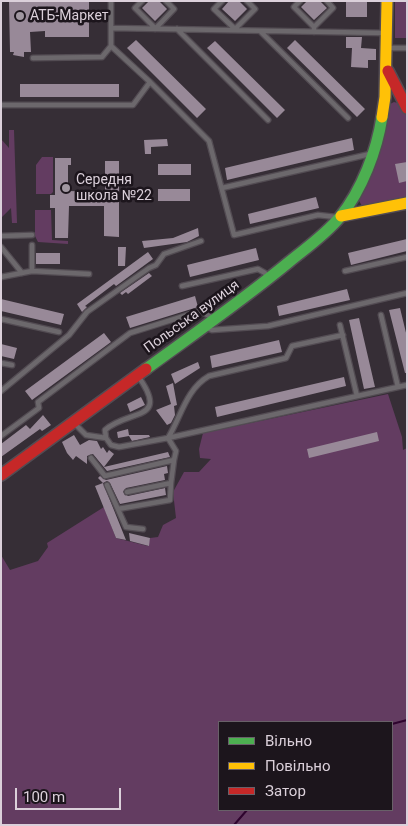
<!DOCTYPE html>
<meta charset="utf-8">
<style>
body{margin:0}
#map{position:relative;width:408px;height:826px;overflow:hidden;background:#362e36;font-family:Roboto,sans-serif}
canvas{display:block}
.frame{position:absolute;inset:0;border:2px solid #dbd0da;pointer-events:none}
.legend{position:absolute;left:218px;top:721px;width:175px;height:90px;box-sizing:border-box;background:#1c151c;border:1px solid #686068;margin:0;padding:6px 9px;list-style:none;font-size:15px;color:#dbd0da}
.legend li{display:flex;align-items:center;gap:10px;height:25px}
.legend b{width:25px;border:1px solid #686068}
.scale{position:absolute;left:15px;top:788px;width:106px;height:22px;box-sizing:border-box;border:2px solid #dbd0da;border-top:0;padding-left:6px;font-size:15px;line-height:18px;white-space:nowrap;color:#dbd0da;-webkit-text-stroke:4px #1c151c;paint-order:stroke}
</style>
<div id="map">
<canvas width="408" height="826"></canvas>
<div class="frame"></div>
<ul class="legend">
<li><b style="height:6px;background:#4caf50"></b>Вільно</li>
<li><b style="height:6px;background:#ffc107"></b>Повільно</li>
<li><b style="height:6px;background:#c62828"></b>Затор</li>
</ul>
<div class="scale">100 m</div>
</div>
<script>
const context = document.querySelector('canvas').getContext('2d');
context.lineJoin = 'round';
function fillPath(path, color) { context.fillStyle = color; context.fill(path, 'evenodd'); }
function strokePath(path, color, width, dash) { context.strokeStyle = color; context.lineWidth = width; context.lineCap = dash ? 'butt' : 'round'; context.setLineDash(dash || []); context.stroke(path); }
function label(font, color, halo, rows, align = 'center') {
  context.font = font + ' Roboto,sans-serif'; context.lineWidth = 5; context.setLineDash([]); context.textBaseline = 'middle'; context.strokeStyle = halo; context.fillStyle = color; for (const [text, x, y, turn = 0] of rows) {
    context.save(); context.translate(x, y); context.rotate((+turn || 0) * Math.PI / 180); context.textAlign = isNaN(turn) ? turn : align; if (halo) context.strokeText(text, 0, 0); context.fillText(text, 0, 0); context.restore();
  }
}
const green = new Path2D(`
 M395 1H407V38H395Z
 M394 102 401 104 407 115V199L362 206 358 199 390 104Z
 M9 130H14L17 223H12L11 208 1 218V139L9 148Z
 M42 157H53V192L51 194H36V165Z
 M35 210H51L52 240 68 241V244L38 242 35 236Z
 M388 394 402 437 403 450 407 448V825H1V555L10 570 38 561 48 547 47 543 104 507 116 538 148 546 150 538 158 537 163 525 176 518 173 492 184 472H199L211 459 200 458 199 449 203 433ZM219 722H392V810H219Z`);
const stream = new Path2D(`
 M392 724 407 720
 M234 825 247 810`);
const building = new Path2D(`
 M9 1H89V37H45V31L30 32 31 52H24V57L13 55 14 52H10Z
 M149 1H159L167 9 155 21 142 8Z
 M229 1H239L247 9 235 21 222 9Z
 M307 1H320L327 8 314 20 301 7Z
 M346 1H367V17H346Z
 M346 37H362L361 48 376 49V60H368V68L351 67 352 48H346Z
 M136 40 206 109 197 118 127 48Z
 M295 40 365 109 357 117 287 48Z
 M215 41 285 110 277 118 207 48Z
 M20 84H119V97H20Z
 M352 138 354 150 227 180 225 168Z
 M167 139 168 146 151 147V154H145L144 140Z
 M55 158H71V165H68V191L105 192V161H119V237L104 236V206H69L68 238H55V208H50V195H55Z
 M407 162V181L399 183 395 164Z
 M158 164H191V175H158Z
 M158 189H190V201H158Z
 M316 197 319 208 250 224 248 214Z
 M198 228 199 236 187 242 144 248 142 241 173 238Z
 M407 239V251L351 265 348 253Z
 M118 247H126L125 266H118Z
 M256 248 259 260 190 277 187 265Z
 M148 252 153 259 116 286 114 284 85 306 87 307 82 312 77 304Z
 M36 253H60V264H36Z
 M149 273 152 276 128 294 126 292 122 295 120 293Z
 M347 289 350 300 279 316 277 306Z
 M195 296 198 307 130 328 126 317Z
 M1 299 64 314 61 325 1 311Z
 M400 308 407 337V373H405L389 310Z
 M359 318 375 387 364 389 349 320Z
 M104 333 111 342 32 400 25 391Z
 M279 340 282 352 212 368 210 356Z
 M1 344 17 348 14 359 1 356Z
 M198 362 200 368 175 384 171 374Z
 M344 377 346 386 217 417 215 407Z
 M173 383 177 405 174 406 175 415 171 423 167 425 156 410 171 404 166 386Z
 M141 397 145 405 130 412 127 404Z
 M43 415 51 425 42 431 40 429 1 457V444L26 425 30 429Z
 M128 429 129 435H149L150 437 132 441 129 436 118 438 117 432Z
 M377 432 379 441 309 458 307 449Z
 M74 435 80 445 89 440 97 441 101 449 103 447 107 453 109 450 114 454 104 467 168 452 170 457 107 471 93 454 87 456V464L76 456 73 460 67 453 62 442Z
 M167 466 168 473 164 474 165 480 126 488 123 492 128 496 165 488 166 495 120 504 110 483 107 481 103 483 126 540 116 538 95 486 103 483 98 478 100 476 106 480Z
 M129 533 150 538 149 546 130 541Z`);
const lane = new Path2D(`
 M111 1V28L385 33
 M142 1 135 8 155 28
 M222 1 214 9 235 29 255 9 247 1
 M300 1 294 7 314 27
 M155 29 174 9 166 1
 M177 29 268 120
 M260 31 348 118
 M314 32V27L333 8 327 1
 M388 48H407
 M33 58 102 57 111 46
 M150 82 209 141 234 235 318 215 336 217
 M1 105H133L150 82 111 46V28
 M222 188 370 154
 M1 236 32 235
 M32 245V271
 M1 247 22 273
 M345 271 407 257
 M1 277 32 271 89 274
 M182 286 258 269 265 273 267 277
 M381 315 398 387
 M1 319 59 332
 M340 325 357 396
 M205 327 212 330 268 326 407 293
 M1 363 12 365
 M1 391 69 335 87 312 149 268 156 265 164 254 201 241
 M74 423 86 435 106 438
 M1 436 39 408 38 402 130 333 200 311 213 318
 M168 438 407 385
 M168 438C181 417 186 389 209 376L286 358 292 346 343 335
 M91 458 105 476 174 460 176 451 168 438 119 447 111 445 106 438 105 430C128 409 171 422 138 376
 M107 485 126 527 143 529
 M127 492 171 483 174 460
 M118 509 170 500 171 483`);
const fast = new Path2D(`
 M146 369C194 334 243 300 289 262 306 248 325 235 340 217 362 190 377 150 382 117`);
const slow = new Path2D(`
 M382 117 385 97 387 1
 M341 216 407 203`);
const jam = new Path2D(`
 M388 71 407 108
 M1 475 146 369`);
const markers = [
 [20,16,5,"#a197a1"],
 [66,188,5,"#a197a1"]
];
const poiNames = [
 ["АТБ-Маркет",30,16],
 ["Середня",76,180],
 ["школа №22",76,196]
];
const streetNames = [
 ["Польська вулиця",192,317,-36]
];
fillPath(green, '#633c61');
strokePath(stream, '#2e042e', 2);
fillPath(building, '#988998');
strokePath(lane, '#534c53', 7);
strokePath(fast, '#534c53', 14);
strokePath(slow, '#534c53', 14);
strokePath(jam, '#534c53', 14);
strokePath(lane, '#6c686c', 4.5);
strokePath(fast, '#4caf50', 11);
strokePath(slow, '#ffc107', 11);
strokePath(jam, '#c62828', 11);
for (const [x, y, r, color] of markers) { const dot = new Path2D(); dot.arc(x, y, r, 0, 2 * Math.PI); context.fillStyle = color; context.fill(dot); strokePath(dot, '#1c151c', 2); }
label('14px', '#dbd0da', '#1c151c', poiNames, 'left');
label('14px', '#dbd0da', '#1c151c', streetNames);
</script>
